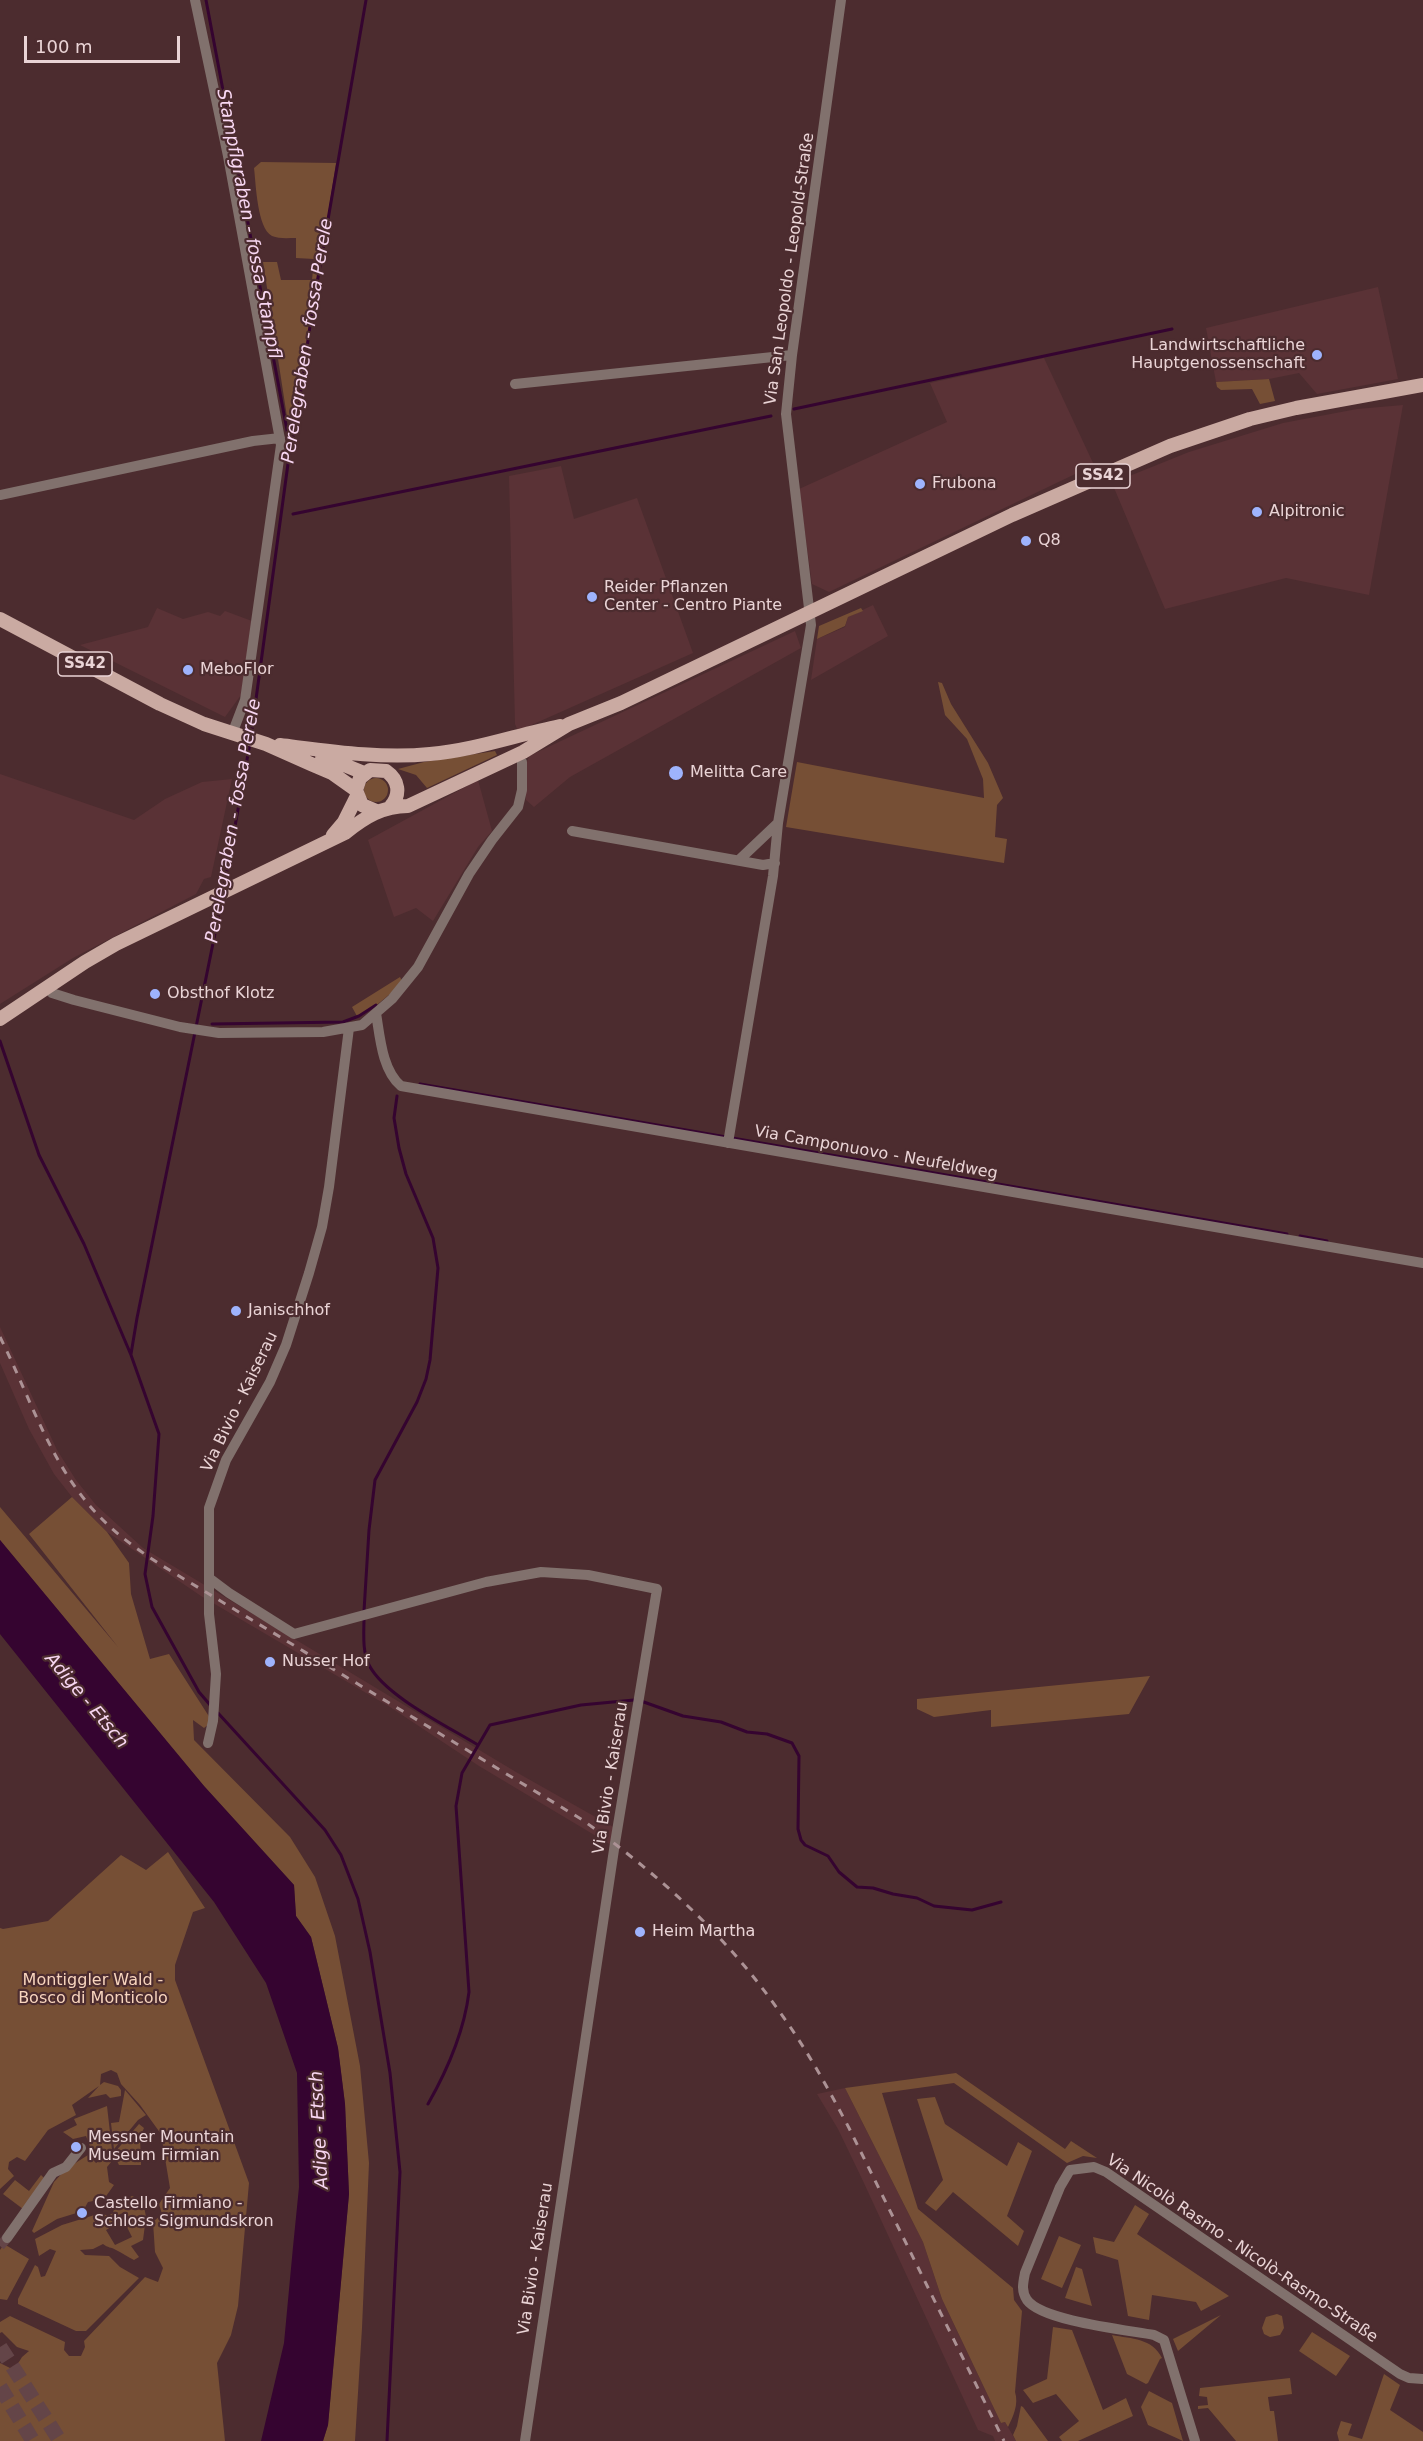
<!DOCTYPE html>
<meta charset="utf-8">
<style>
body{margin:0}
#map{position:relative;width:1423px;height:2441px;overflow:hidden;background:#4c2c2f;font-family:"DejaVu Sans",sans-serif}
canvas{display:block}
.scale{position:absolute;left:24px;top:36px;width:156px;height:27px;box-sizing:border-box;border:3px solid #ead4d6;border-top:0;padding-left:8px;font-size:18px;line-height:21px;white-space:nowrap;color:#ead4d6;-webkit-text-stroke:4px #4c2c2f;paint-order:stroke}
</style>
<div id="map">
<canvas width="1423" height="2441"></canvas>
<div class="scale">100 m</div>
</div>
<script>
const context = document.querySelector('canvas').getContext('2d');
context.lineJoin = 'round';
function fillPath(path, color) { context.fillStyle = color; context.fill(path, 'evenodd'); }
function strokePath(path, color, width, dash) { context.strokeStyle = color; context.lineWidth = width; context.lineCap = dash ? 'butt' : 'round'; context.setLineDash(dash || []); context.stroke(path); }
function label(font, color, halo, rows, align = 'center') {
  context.font = font + ' "DejaVu Sans",sans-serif'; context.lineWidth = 4.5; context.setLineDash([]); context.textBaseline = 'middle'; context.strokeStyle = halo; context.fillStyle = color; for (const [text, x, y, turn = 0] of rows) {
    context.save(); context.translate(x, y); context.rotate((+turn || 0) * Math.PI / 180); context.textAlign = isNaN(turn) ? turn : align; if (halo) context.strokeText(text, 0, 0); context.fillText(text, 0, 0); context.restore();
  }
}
const built = new Path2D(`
 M1378 287 1398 379 1317 394 1299 373 1269 379 1216 382 1206 328Z
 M1044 358 1094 465 829 592 812 584 799 489 947 422 930 383Z
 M1403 405 1369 595 1286 578 1165 609 1112 483 1189 452 1283 423 1357 409Z
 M561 466 574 519 637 498 693 653 518 731 515 724 509 476Z
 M873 605 888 636 811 680 817 639 845 627 848 617Z
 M157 608 183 619 208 612 220 616 225 611 252 621 241 695 225 717 80 645 148 627Z
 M795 631 801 648 570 777 534 807 526 800V765L529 756Z
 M0 774 134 820 165 799 202 782 232 779 211 877 204 879 196 894 73 958 0 1004Z
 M478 780 492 831 478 847 433 921 416 908 394 917 368 840Z
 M0 1327 57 1450 76 1480 96 1505 143 1548 516 1772 615 1828 611 1845 479 1766 390 1707 201 1596 107 1532 72 1497 54 1474 29 1429 0 1363Z
 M845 2088 923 2242 942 2299 1001 2423 1005 2422 1016 2441H995L993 2436 978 2430 863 2181 838 2129 817 2094Z`);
const green = new Path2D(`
 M261 162 336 163 296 418 287 417 263 262H277L281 280H312L314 259 296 258V238C288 238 279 239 272 236 257 228 256 184 254 168Z
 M1269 379 1275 401 1260 404 1252 389 1221 390 1217 387 1216 382Z
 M861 608 863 611 848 617 845 626 817 639 819 626Z
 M938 682 942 683 951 704 988 763 1003 798 997 805 995 837 1007 839 1004 863 786 827 797 762 984 798 983 779 967 739 945 715Z
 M495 751 497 755 427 788 416 775 398 769 424 762Z
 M364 790a12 12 0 1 1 24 0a12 12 0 1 1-24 0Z
 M400 977 403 983 372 1009 358 1018 352 1007Z
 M72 1497 107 1532 129 1563 131 1594 150 1659 169 1654 210 1718 209 1724 204 1728 193 1720 194 1740 290 1837 315 1877 335 1936 360 2066 369 2163 362 2328 355 2441H323L328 2425 349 2194 345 2104 338 2048 311 1937 296 1916 294 1885 204 1786 0 1540V1507L118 1647 29 1534Z
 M1150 1676 1129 1714 991 1727V1710L934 1717 917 1709V1699Z
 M168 1852 205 1908 193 1912 175 1965V1980L249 2183 238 2306 231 2335 217 2363 225 2441H0V2363L14 2370 22 2357 29 2351 17 2347 2 2332 0 2333V2322L10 2316 65 2342 64 2350 69 2356H81L85 2347 84 2341 145 2277 158 2282 163 2268 155 2252 153 2222 162 2214 159 2204 170 2188 161 2134 140 2105 121 2084 117 2073 111 2070 101 2074 100 2085 104 2082 118 2086 121 2090V2096L110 2098 106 2094 88 2098 99 2086 72 2105 76 2115 48 2130 25 2161 17 2157 9 2162 8 2169 14 2176 0 2189V1928L3 1929 48 1921 121 1855 146 1870Z
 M956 2073 1065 2149 1071 2141 1097 2158 1083 2156 1067 2163 954 2083 882 2093 918 2209 1013 2288 1014 2300 1022 2311 1015 2392C1019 2404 1013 2417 1008 2427L1005 2422 1001 2423 942 2299 923 2242 845 2088Z
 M125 2090 146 2115 138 2120 114 2149 111 2123 119 2122Z
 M935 2097 945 2124 1007 2166 1018 2142 1032 2151 1007 2216 1024 2231 1018 2246 953 2192 936 2211 925 2203 943 2180 917 2099Z
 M107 2106 112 2150 97 2158 90 2151 91 2149 86 2136 73 2139 63 2132 77 2125 74 2119Z
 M139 2124 144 2128 140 2137 141 2165H119L115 2157V2152Z
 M111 2154 112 2161 107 2167 109 2182 114 2185 104 2199 88 2202 83 2211 57 2219 34 2233 32 2231 54 2182 66 2169 88 2155 96 2163Z
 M41 2175 45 2179 23 2209 3 2194 15 2180 29 2191Z
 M132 2196 143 2201 146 2217 143 2240 131 2246 139 2257 134 2260C127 2257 123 2253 116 2250 111 2247 108 2248 103 2244L93 2249 80 2250 85 2255 109 2256 120 2267 139 2278 86 2331H76L18 2304V2299L35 2265 38 2267 41 2277 45 2276 56 2251 50 2249 39 2256 35 2239 62 2225 101 2213 108 2216 113 2213 115 2205ZM125 2212 130 2220 125 2223 132 2237 115 2245 106 2230 118 2223 116 2216Z
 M1135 2205 1149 2214 1137 2234 1229 2296 1201 2311 1196 2302 1152 2295 1149 2320 1128 2316 1118 2260 1096 2253 1093 2237 1114 2242Z
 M1059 2236 1081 2245 1062 2288 1041 2279Z
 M4 2244 29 2259 7 2300 0 2299V2250Z
 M1076 2267 1082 2269 1092 2306 1065 2298Z
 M1277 2314 1282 2316 1284 2328 1280 2335 1270 2337 1264 2334 1262 2328 1266 2317Z
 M1221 2315 1178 2351 1173 2339Z
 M1053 2327 1072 2330 1103 2410 1126 2398 1133 2416 1078 2441H1062L1059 2437 1079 2421 1056 2394 1033 2403 1023 2390 1047 2379Z
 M1312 2332 1350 2356 1336 2376 1299 2351Z
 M1112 2335C1132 2339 1152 2338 1162 2358L1160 2359 1148 2383 1146 2384 1127 2374Z
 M1384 2374 1400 2385 1390 2410 1423 2432V2441H1339L1337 2433 1341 2421 1352 2424 1348 2435 1362 2439Z
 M1290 2378 1292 2394 1268 2397 1270 2411H1274L1278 2441H1236L1208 2408 1198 2409V2406L1208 2405 1207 2397 1199 2396 1200 2388Z
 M1149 2391 1172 2403 1183 2441 1148 2425 1141 2407Z
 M1021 2406 1023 2407 1048 2441H1016L1013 2435 1017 2426Z`);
const water = new Path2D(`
 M0 1540 204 1786 294 1885 296 1916 311 1937 338 2048 345 2104 349 2194 328 2425 323 2441H261L284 2343 293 2247 299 2187 297 2073 266 1983 214 1902 0 1634Z`);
const stream = new Path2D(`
 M206 0 290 446
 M794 409 1172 329
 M293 514 771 416
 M251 736 290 449 296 424 312 312 366 0
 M224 887 250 743
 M212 1024 343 1022 359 1016 376 1005
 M0 1041 39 1155 84 1244 131 1355 159 1434 153 1516 145 1574 152 1607 199 1692 211 1706
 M420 1084 1287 1234
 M1300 1236 1327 1241
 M131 1354 137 1318 222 899
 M364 1611 369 1530 375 1480 417 1402 426 1379 430 1360 438 1268 433 1238 406 1174 399 1148 394 1118 397 1096
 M364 1618C364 1633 362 1651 369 1665 385 1696 447 1726 478 1745
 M641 1701 683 1716 721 1722 747 1732 767 1734 792 1743 799 1756 798 1829 801 1840 805 1845 828 1856 839 1872 857 1887 873 1888 893 1894 917 1898 934 1906 972 1910 1001 1902
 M218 1713 325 1830 341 1855 358 1899 370 1952 390 2073 400 2172 387 2441
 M428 2104C448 2069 464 2032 469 1992L456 1806 462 1773 490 1725 581 1705 634 1700`);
const minorTunnel = new Path2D(`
 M0 2246 7 2238`);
const highwayTunnel = new Path2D(`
 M0 2347 60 2441
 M0 2387 33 2441`);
const minor = new Path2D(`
 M195 0 228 156 281 445 245 700 232 734
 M515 384 792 355
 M0 495 253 441 280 438
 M572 831 763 865 775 863
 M739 860 778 823
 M47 987 52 993 74 1000 180 1027 219 1033 323 1032 362 1025 392 999 418 967 469 874 492 840 518 807 522 790V762
 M376 1013C380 1037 382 1070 401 1086L1423 1263
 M728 1143 773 876 778 823 811 625 786 414 792 355 841 0
 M209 1578 229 1593 294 1634 486 1582 541 1572 588 1575 657 1589 615 1843 525 2441
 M208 1743 213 1721 216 1674 209 1614V1508L226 1460 270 1382 286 1345 309 1273 322 1227 329 1187 349 1028
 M7 2238 53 2173 66 2167 81 2148
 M1195 2441 1164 2340 1154 2335C1127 2330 1042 2321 1027 2300 1021 2291 1023 2283 1025 2273L1060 2187 1070 2170 1094 2167 1106 2172 1400 2374 1409 2378 1423 2379`);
const major = new Path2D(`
 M0 619 160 704 204 724 266 744 311 764 332 773 356 790
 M280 745C329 751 381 759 430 754 475 750 516 735 560 726
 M322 756 364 773
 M376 811 362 805 356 790 360 778 370 770 386 771C399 780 401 794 391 806
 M333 835 344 822 357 796
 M0 1019 85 962 116 944 345 833C365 817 383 806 408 806L523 752 569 724 621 703 1012 515 1170 446 1250 419 1296 408 1423 385`);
const rail = new Path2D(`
 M0 1337C31 1399 51 1467 100 1517 131 1549 171 1571 209 1594L581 1819C656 1872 726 1935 779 2011 806 2048 828 2088 849 2128L1004 2441`);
const markers = [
 [1317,355,6,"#9eb3fd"],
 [920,484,6,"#9eb3fd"],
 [1257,512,6,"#9eb3fd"],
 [1026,541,6,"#9eb3fd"],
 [592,597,6,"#9eb3fd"],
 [188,670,6,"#9eb3fd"],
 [676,773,8,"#9eb3fd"],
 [155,994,6,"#9eb3fd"],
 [236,1311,6,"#9eb3fd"],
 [270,1662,6,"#9eb3fd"],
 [640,1932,6,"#9eb3fd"],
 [76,2147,6,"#9eb3fd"],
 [82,2213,6,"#9eb3fd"]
];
const shields = [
 [1103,476,54],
 [85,664,54]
];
const shieldNames = [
 ["SS42",1103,476],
 ["SS42",85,664]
];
const streetNames = [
 ["Via San Leopoldo - Leopold-Straße",790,269,-82],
 ["Via Camponuovo - Neufeldweg",876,1153,10],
 ["Via Bivio - Kaiserau",240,1402,-64],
 ["Via Bivio - Kaiserau",611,1778,-81],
 ["Via Nicolò Rasmo - Nicolò-Rasmo-Straße",1242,2249,34],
 ["Via Bivio - Kaiserau",536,2259,-81]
];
const poiNames = [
 ["Landwirtschaftliche",1305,346,"right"],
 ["Hauptgenossenschaft",1305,364,"right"],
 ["Frubona",932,484],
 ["Alpitronic",1269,512],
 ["Q8",1038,541],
 ["Reider Pflanzen",604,588],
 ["Center - Centro Piante",604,606],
 ["MeboFlor",200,670],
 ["Melitta Care",690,773],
 ["Obsthof Klotz",167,994],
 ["Janischhof",248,1311],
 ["Nusser Hof",282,1662],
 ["Heim Martha",652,1932],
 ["Messner Mountain",88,2138],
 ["Museum Firmian",88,2156],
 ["Castello Firmiano -",94,2204],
 ["Schloss Sigmundskron",94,2222]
];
const parkNames = [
 ["Montiggler Wald -",93,1981],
 ["Bosco di Monticolo",93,1999]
];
const waterNames = [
 ["Stampflgraben - fossa Stampfl",248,224,79],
 ["Perelegraben - fossa Perele",308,341,-81],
 ["Perelegraben - fossa Perele",234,821,-80],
 ["Adige - Etsch",86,1701,50],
 ["Adige - Etsch",320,2130,-93]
];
fillPath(built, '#5a3236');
fillPath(green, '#764f35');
fillPath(water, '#350430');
strokePath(stream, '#350430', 3);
strokePath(minorTunnel, '#644548', 10, [10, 5]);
strokePath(highwayTunnel, '#644548', 15, [15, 8]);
strokePath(minor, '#81716d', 10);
strokePath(major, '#caaaa2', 14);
strokePath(rail, '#ac9295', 3, [8, 8]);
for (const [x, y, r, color] of markers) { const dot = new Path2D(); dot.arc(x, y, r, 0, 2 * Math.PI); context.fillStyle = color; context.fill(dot); strokePath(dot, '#4c2c2f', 2); }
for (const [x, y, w] of shields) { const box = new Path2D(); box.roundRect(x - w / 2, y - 12, w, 24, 4.5); context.fillStyle = '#4c2c2f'; context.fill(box); strokePath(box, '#ead4d6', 1.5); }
label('bold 15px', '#ead4d6', null, shieldNames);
label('16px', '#ead4d6', '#4c2c2f', streetNames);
label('16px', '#ead4d6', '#4c2c2f', poiNames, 'left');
label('16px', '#f8d5be', '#4c2c2f', parkNames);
label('italic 18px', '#f8d7f2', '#4c2c2f', waterNames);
</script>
